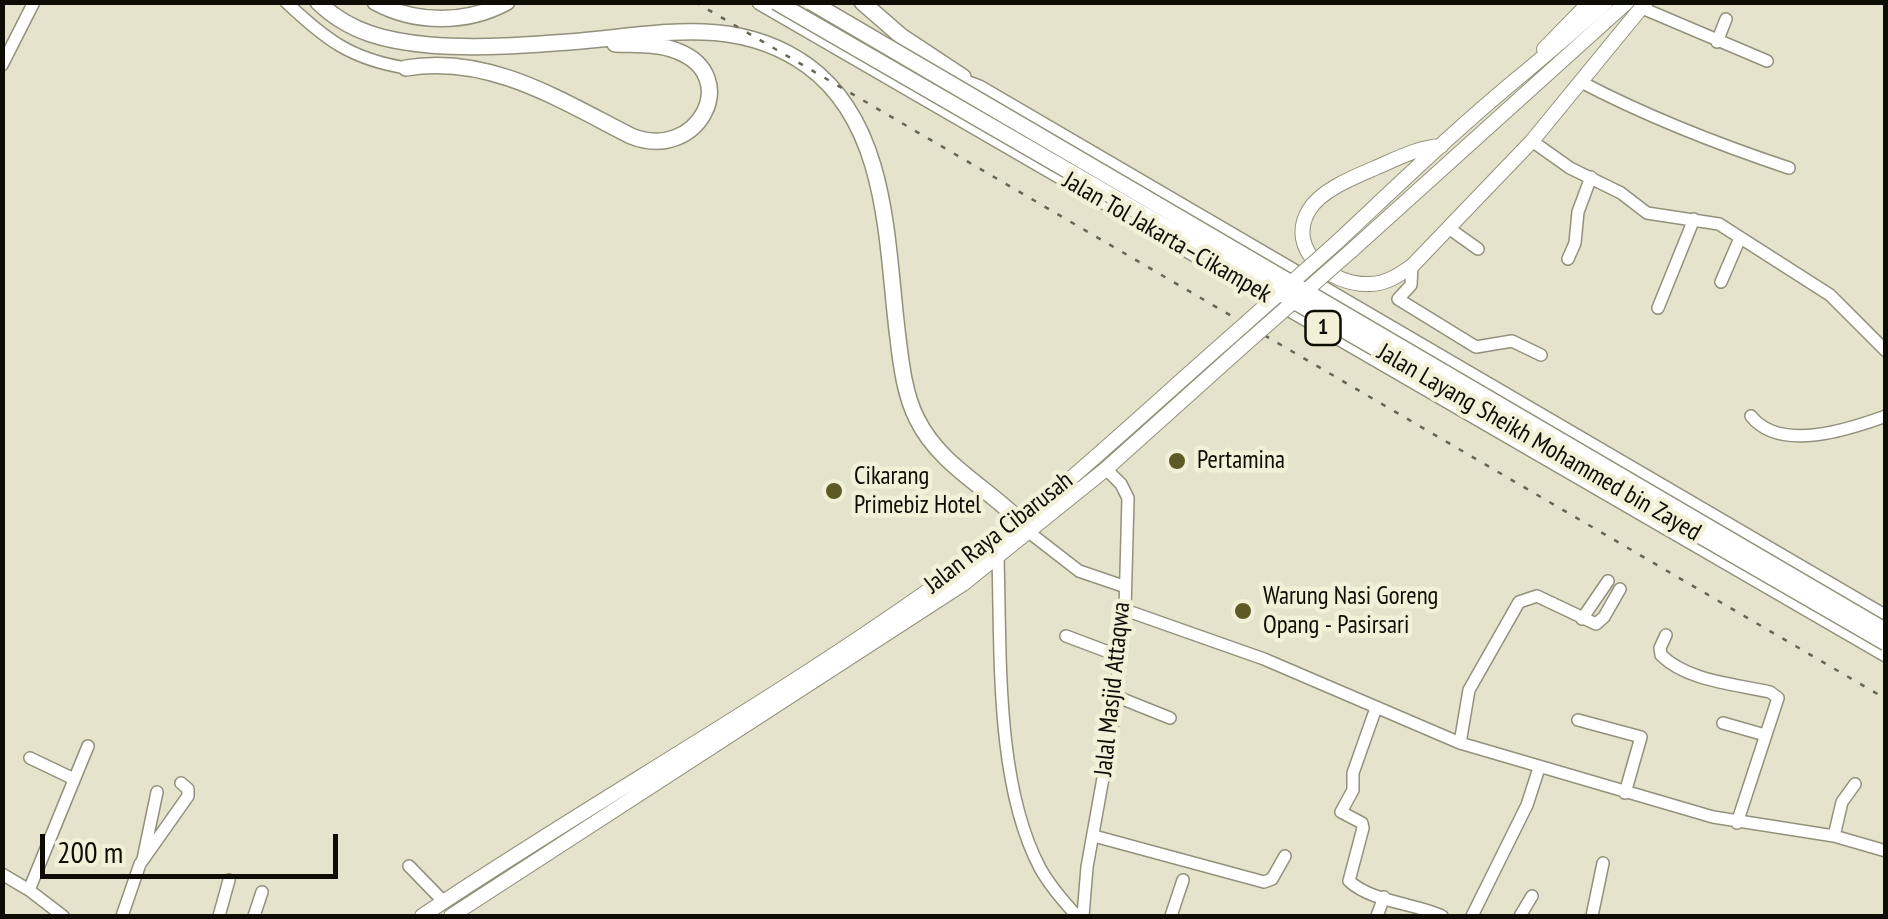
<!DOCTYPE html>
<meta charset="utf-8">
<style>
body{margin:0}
#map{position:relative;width:1888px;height:919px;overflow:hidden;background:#e5e3cb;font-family:"PT Sans Narrow",sans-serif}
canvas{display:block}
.frame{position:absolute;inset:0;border:5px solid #0d0d05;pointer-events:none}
.scale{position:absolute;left:40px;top:834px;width:298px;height:45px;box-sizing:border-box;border:5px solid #0d0d05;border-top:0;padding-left:12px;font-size:30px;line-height:35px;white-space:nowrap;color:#0d0d05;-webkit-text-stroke:8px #f2f1d8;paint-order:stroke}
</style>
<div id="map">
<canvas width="1888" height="919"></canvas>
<div class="frame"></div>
<div class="scale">200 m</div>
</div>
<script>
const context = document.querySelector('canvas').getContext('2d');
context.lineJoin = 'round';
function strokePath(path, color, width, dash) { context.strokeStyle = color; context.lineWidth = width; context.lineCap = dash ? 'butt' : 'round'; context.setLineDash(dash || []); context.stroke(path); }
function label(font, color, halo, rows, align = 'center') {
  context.font = font + ' "PT Sans Narrow",sans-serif'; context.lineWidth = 9; context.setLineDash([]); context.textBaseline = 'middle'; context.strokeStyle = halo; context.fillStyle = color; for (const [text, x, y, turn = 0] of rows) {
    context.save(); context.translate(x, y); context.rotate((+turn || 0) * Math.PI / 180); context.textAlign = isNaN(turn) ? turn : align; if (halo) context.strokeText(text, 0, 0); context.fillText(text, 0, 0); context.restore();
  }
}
const minor = new Path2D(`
 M286 2C326 40 351 59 406 68
 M1642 8 1767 61
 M1717 42 1726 19
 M2 65 34 2
 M1581 82C1648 117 1717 144 1789 168
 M1532 141 1570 168 1621 193 1647 213 1719 224 1830 295 1886 351
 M1450 229 1478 249
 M1568 259 1575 243 1578 212 1591 177
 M1412 266 1411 285 1398 299 1476 347 1512 341 1541 355
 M1721 282 1740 238
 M1658 308 1694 219
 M1751 416C1780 453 1850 429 1886 416
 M1030 533 1079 571 1123 586
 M998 559C1001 653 995 783 1040 868 1050 886 1063 901 1077 916
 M1125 610 1264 659 1460 743 1713 817 1834 836 1886 851
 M1582 619 1608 581
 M1666 635 1660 648 1661 655C1687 681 1735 684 1770 692L1778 698 1737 823
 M1066 636 1119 656
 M1115 696 1170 718
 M1376 708 1353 773V790L1341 812 1362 823 1363 828 1349 881C1372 902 1414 903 1442 916
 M1578 720 1641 737 1625 793
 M1723 723 1765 735
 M1460 743 1469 690 1519 602 1537 596 1596 624 1604 617 1620 589
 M30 758 74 779
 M1094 836 1264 882 1272 879 1285 856
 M1834 836 1842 802 1855 784
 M143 859 157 792
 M409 866 444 902
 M2 874 29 890 63 916
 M29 890 88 746
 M122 916 140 864 188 796V789L181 783
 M219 916 229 880
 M254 916 262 892
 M1083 916 1087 867 1112 728 1125 610 1128 498 1121 484 1106 469
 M1171 916 1183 880
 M1377 916 1384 897
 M1472 916 1527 805 1539 768
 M1520 916 1532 896
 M1592 916 1603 863`);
const major = new Path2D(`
 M1544 49 1590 2
 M1441 146C1419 147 1396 159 1375 168 1354 177 1321 190 1309 210 1285 250 1332 286 1370 284 1386 284 1399 275 1412 266L1532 141 1646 2
 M1335 244C1395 188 1455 130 1518 78 1548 53 1577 29 1606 2
 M1351 251 1627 2
 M422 916C598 798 785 695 957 570 1052 500 1139 417 1228 339
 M451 916 963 584 1106 469 1242 347`);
const highway = new Path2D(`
 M318 2C350 33 387 41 429 45 479 49 531 45 581 41 661 34 737 15 808 66 890 126 886 246 898 338 901 364 905 396 917 419 939 464 985 486 1019 520
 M375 2C415 24 467 24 507 2
 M760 2 1886 654
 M862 2 901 36 963 77
 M406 68C489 54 560 100 631 136 698 163 743 76 677 51 658 43 635 45 615 44
 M947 76 979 88 1886 618`);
const rail = new Path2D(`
 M695 2 1886 699`);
const majorBridge = new Path2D(`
 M1228 339 1335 244
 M1242 347 1351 251`);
const highwayBridge = new Path2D(`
 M776 2 1886 643
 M811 2 1886 631`);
const markers = [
 [1177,461,10,"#5e5a26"],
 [834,491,10,"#5e5a26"],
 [1243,611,10,"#5e5a26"]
];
const shields = [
 [1323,328,35]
];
const shieldNames = [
 ["1",1323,328]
];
const streetNames = [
 ["Jalan Tol Jakarta–Cikampek",1167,238,30],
 ["Jalan Layang Sheikh Mohammed bin Zayed",1539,443,30],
 ["Jalan Raya Cibarusah",999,533,-38],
 ["Jalal Masjid Attaqwa",1113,689,-84]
];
const poiNames = [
 ["Pertamina",1197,461],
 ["Cikarang",854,477],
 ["Primebiz Hotel",854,506],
 ["Warung Nasi Goreng",1263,597],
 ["Opang - Pasirsari",1263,626]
];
strokePath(minor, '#92917b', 14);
strokePath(major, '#92917b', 16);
strokePath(highway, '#92917b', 18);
strokePath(minor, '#fff', 11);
strokePath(major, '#fff', 14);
strokePath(highway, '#fff', 15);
strokePath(rail, '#666657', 2.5, [5, 10]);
strokePath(majorBridge, '#92917b', 16, []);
strokePath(highwayBridge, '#92917b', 18, []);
strokePath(majorBridge, '#fff', 14);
strokePath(highwayBridge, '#fff', 15);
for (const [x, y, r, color] of markers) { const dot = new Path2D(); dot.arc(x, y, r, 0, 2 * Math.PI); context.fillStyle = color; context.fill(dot); strokePath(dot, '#f2f1d8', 4); }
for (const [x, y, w] of shields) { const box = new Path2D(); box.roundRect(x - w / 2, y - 17, w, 34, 8); context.fillStyle = '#f2f1d8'; context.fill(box); strokePath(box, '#0d0d05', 2.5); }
label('bold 22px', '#0d0d05', null, shieldNames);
label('25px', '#0d0d05', '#f2f1d8', streetNames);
label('25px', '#0d0d05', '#f2f1d8', poiNames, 'left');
</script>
